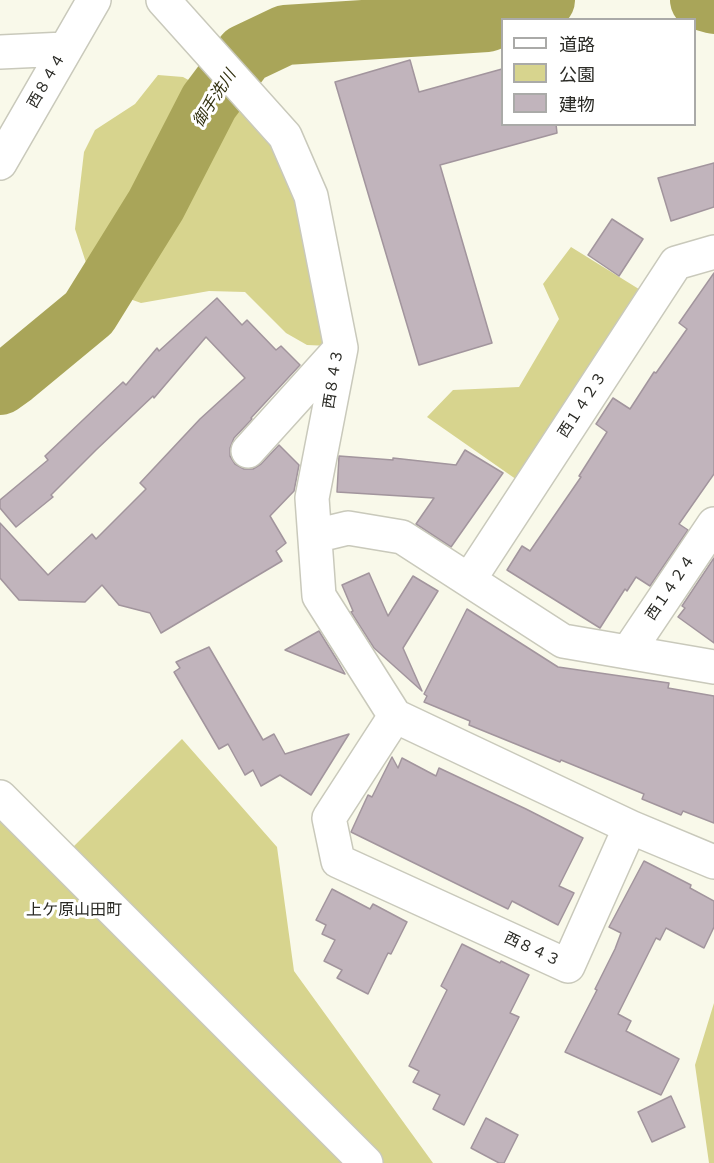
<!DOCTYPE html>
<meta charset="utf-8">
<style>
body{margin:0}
#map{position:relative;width:714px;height:1163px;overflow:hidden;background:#f9f9ea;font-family:"DM Sans","Noto Sans JP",sans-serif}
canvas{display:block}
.legend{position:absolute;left:501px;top:18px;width:195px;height:108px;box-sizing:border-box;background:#fff;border:2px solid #aaaaa8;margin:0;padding:8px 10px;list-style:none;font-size:18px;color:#2a2a25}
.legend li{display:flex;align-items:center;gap:12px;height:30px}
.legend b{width:30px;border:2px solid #aaaaa8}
</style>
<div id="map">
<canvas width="714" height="1163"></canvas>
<ul class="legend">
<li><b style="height:8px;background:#fff"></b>道路</li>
<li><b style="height:16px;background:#d7d48e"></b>公園</li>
<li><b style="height:16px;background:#c1b4bc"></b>建物</li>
</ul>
</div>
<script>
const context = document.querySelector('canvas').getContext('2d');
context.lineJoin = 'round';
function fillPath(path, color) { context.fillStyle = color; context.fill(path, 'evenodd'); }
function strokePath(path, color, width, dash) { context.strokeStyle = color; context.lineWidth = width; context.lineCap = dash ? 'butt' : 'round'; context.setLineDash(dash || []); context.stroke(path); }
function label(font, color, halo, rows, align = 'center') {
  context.font = font + ' "DM Sans","Noto Sans JP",sans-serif'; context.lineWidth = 6; context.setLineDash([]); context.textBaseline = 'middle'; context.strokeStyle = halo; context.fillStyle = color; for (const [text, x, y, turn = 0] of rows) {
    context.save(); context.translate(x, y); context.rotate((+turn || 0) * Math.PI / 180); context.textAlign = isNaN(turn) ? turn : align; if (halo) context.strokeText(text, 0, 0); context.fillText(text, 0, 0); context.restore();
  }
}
const green = new Path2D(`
 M392 0H485L455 10 399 9Z
 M158 75 183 77 234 105 271 139 288 168 330 346 307 345 286 333 245 292 209 291 141 303 108 291 90 275 75 229 84 152 95 130 135 104Z
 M571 247 642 291 520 482 427 417 453 390 519 387 559 319 543 284Z
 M182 739 277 847 294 971 433 1163H0V796L69 851Z
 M714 1003V1163H709L695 1065Z`);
const river = new Path2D(`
 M700 0 714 4
 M0 385 14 375 89 313 156 205 209 102 245 54 285 35 487 22 545 0`);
const building = new Path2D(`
 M410 60 419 92 502 69V124H556L557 133 440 165 492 343 419 365 335 82Z
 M714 163V207L671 221 658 178Z
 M612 219 643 239 619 276 588 255Z
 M714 273V474L679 524 688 530 650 586 636 577 627 591 625 589 600 628 507 570 522 546 530 551 581 477 579 476 607 432 596 424 613 398 630 409 654 372 656 373 687 329 679 323Z
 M217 298 242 325 247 320 276 350 281 346 300 365 251 418 252 419 234 438 230 448V456L235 464 244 469H253L261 464 279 445 299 465 294 491 270 516 286 543 276 551 282 561 161 633 150 613 119 605 102 585 85 602 19 600 0 578V523L48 575 92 534 96 539 146 489 140 483 200 419 245 378 206 337 154 398 153 396 96 450 51 495 53 497 16 527 0 508V500L48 460 45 456 123 382 126 385 157 348 159 351Z
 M465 450 503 473 451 547 416 524 434 498 337 492 339 456 393 460V458L456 465Z
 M714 558V643L678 617 685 608 682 606Z
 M369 573 388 616 413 576 438 591 403 648 422 691 374 648 351 612 353 611 342 585Z
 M467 609 558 667 669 683 668 688 714 696V823L683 811 681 815 642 799 644 794 561 760 560 762 469 725 470 721 424 702 427 696 424 694Z
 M319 631 337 660 345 674 285 650Z
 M209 647 263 740 274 734 285 754 349 734 311 795 280 775 261 786 253 770 245 775 228 744 219 749 174 672 180 668 176 662Z
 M392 757 398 768 402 758 436 776 439 768 526 809 583 838 559 886 574 893 558 925 512 901 508 909 351 832 368 795 372 797Z
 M644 861 691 885 690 888 714 901V927L704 948 666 928 660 940 656 938 618 1014 631 1021 626 1031 679 1059 661 1095 565 1052 597 990 595 989 615 949 621 933 609 927Z
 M332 889 370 909 373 904 407 922 391 954 388 953 368 994 337 978 342 970 324 961 335 940 322 934 326 925 316 920Z
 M462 944 500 963 501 961 529 975 510 1013 519 1017 464 1125 433 1109 440 1095 413 1082 419 1071 409 1066 447 990 441 986Z
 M671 1096 685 1127 652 1142 638 1112Z
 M486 1118 518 1135 504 1163H499L471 1148Z`);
const minor = new Path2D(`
 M163 0 285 136 311 196 341 348 312 498 319 596 395 716 630 827 568 966 338 861 329 818 395 716
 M0 52 65 49
 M0 163 94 0
 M248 451 341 348
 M315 536 348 528 402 537 563 641 714 667
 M469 580 676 263 714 252
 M628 652 714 524
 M0 797 366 1163
 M630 827 714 862`);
const streetNames = [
 ["西８４４",47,81,-60],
 ["西８４３",334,379,-81],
 ["西１４２３",583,405,-57],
 ["西１４２４",671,588,-56],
 ["西８４３",532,950,25]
];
const waterNames = [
 ["御手洗川",215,99,-57]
];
const neighbourhoodNames = [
 ["上ケ原山田町",74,911]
];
fillPath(green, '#d7d48e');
strokePath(river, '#a9a559', 60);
fillPath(building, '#c1b4bc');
strokePath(building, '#a2959d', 1.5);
strokePath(minor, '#c9c9bb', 36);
strokePath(minor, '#fff', 33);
label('15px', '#2a2a25', '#fff', streetNames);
label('italic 16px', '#31300e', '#fff', waterNames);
label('16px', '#2a2a25', '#fff', neighbourhoodNames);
</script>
